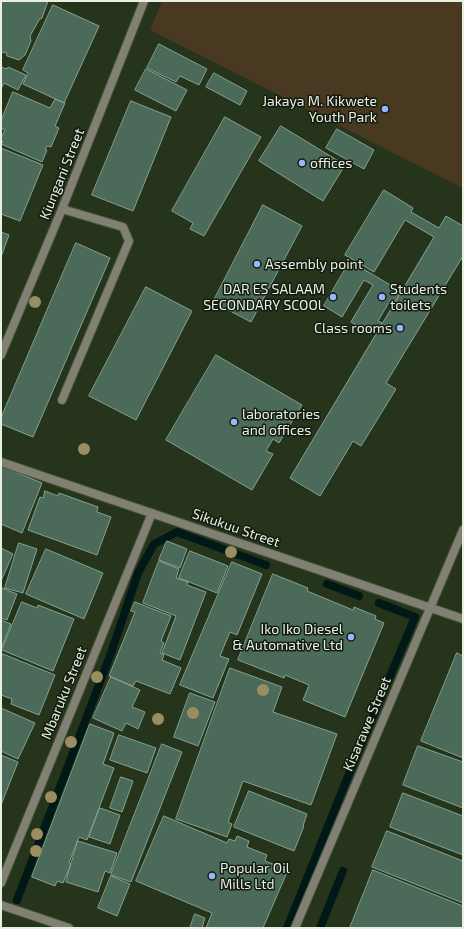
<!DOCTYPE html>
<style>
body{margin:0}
#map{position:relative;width:464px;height:929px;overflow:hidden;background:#26341c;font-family:"Exo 2",sans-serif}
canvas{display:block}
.frame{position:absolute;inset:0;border:2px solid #e7f0e1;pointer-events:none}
</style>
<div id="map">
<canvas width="464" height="929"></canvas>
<div class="frame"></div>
</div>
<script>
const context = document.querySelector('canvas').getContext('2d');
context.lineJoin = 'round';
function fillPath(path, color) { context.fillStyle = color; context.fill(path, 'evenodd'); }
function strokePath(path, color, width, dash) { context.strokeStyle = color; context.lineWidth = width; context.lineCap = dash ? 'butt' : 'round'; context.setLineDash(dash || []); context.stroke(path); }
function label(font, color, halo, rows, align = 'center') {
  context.font = font + ' "Exo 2",sans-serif'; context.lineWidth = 3; context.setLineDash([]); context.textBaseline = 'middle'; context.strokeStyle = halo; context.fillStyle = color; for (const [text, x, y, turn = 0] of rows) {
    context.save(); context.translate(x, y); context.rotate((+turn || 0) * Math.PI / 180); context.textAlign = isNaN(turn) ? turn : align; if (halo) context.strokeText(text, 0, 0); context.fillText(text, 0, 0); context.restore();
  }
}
const green = new Path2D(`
 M162 1H463V188L150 30Z`);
const stream = new Path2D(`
 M327 584 359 596
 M17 900 111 653 138 573 154 544 177 532 266 565
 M287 928 355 759 415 617 379 603
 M320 928 343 871`);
const building = new Path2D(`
 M1 1H48L42 18 39 20 30 36 31 41 25 55 19 60 7 56 6 52 1 53Z
 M53 5 99 26 64 103 23 84 28 73 23 70Z
 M159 44 207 69 199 85 180 76 176 82 147 68Z
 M1 67 7 69 8 67 26 75 18 90 4 83 1 89Z
 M146 69 187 90 176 111 135 90Z
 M214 73 247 91 240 105 206 87Z
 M13 92 50 108 55 99 65 103 55 126 59 128 51 147 47 146 45 150H47L42 162 1 144 3 142 1 140V138L5 130 1 128V121Z
 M131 101 171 117 133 211 92 195Z
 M225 117 261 137 204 236 190 229 193 223 172 211Z
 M281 126 345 165 323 201 259 161Z
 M337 129 374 150 364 169 326 148Z
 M1 148 43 165 20 221 1 214Z
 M384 190 413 208 411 212 439 228 446 216 463 226V256L386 383 396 389 361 446 353 441 320 496 290 478 434 237 405 220 374 272 345 255Z
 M263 205 302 226 251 322 213 302Z
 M1 232 9 235 1 257Z
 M76 243 110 258 33 437 1 424V418Z
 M350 261 397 289 395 293 399 295 395 302 391 299 378 321 382 323 379 329 374 327 371 334 351 322 373 285 364 280 342 317 324 306Z
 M146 287 192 311 136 420 89 396Z
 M216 355 302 405 279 443 273 439 266 451 273 454 252 490 166 440Z
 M1 466 42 483 22 533 1 524Z
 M45 491 58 496 59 493 98 507 97 512 111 517 97 555 28 530 40 497 43 498Z
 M167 541 187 549 180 568 159 560Z
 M19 543 37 549 23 593 5 588Z
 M1 548 13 554 1 581Z
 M46 549 103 573 84 619 26 594Z
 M190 551 228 566 217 593 179 578Z
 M159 561 179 569 176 578 188 582 187 585 206 592 180 660 162 653 176 616 143 603Z
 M232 562 262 574 237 635 230 632 220 656 229 659 213 698 180 685Z
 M273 574 308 588 307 591 353 610 354 607 376 616 375 619 384 623 345 717 303 700 309 685 285 675 284 678 238 660Z
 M2 588 17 594 7 620 1 618Z
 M22 602 37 608 38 605 74 619 53 671 2 650Z
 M135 602 171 616 161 641 164 643 160 653 164 655 162 660 181 668 170 694 136 681 133 686 109 676 135 612 131 611Z
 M1 620 11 624 1 649Z
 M457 653 463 656V758L421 741Z
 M3 654 55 675 39 715 11 704 12 699 1 695V660Z
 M230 668 282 687 273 712 337 734 311 805 243 781 228 822 232 824 227 837 176 819Z
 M111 677 140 690 132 707 145 712 138 729 126 723 122 731 93 718Z
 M190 693 215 702 198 746 174 737Z
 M1 708 35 723 18 759 1 751Z
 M90 724 114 733 103 764 114 768 87 840 79 837 69 863 71 864 63 883 57 881 55 886 32 877Z
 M119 735 156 748 147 773 110 760Z
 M162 744 182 752 131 882 111 875Z
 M418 746 463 762V808L403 785Z
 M1 755 18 762 1 805Z
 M121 777 133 781 122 812 110 808Z
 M249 791 307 814 303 826H304L294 851 234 827Z
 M403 793 463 816V855L390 827Z
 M100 808 120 815 110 844 89 837Z
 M164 816 227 843 229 839 235 841 237 836 249 841 247 847 267 855 265 861 288 870 263 928H246L244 927 243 928H206L212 913 136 881Z
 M387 831 463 861V903L372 867Z
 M78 841 117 853 110 873 105 871 98 892 66 882Z
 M373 870 463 906V928H350Z
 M111 876 130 884 117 916 98 908Z
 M195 914 205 918 202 928H190Z`);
const lane = new Path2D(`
 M62 400 129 241 123 227 62 209`);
const street = new Path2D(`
 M1 355 62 209 144 1
 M1 462 463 619
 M1 883 152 513
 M1 905 69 928
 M295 928 463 530`);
const trees = [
 [35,302],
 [84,449],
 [231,552],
 [97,677],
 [263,690],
 [193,713],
 [158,719],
 [71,742],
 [51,797],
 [37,834],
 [36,851]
];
const markers = [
 [385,109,4,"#97b6fd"],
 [302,163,4,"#97b6fd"],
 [257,264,4,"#97b6fd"],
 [333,297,4,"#97b6fd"],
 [382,297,4,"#97b6fd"],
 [400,328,4,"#97b6fd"],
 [234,422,4,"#97b6fd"],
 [351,637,4,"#97b6fd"],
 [212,876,4,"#97b6fd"]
];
const poiNames = [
 ["Jakaya M. Kikwete",377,101,"right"],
 ["Youth Park",377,117,"right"],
 ["offices",310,163],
 ["Assembly point",265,264],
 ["DAR ES SALAAM",325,289,"right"],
 ["SECONDARY SCOOL",325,305,"right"],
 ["Students",390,289],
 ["toilets",390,305],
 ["Class rooms",392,328,"right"],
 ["laboratories",242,414],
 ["and offices",242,430],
 ["Iko Iko Diesel",343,629,"right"],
 ["& Automative Ltd",343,645,"right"],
 ["Popular Oil",220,868],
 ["Mills Ltd",220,884]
];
const streetNames = [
 ["Kiungani Street",62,174,-68],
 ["Sikukuu Street",236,528,19],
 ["Mbaruku Street",64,693,-68],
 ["Kisarawe Street",367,724,-67]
];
fillPath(green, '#483920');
strokePath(stream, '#011916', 8);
fillPath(building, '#4b6a59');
strokePath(building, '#83a390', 1);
strokePath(lane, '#45523c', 10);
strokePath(street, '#45523c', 10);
strokePath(lane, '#818073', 8);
strokePath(street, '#818073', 8);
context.fillStyle = '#9a8d62';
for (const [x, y] of trees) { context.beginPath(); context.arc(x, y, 6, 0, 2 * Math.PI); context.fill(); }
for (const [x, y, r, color] of markers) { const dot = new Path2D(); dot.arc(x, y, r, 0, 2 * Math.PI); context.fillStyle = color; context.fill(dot); strokePath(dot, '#131a0f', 1.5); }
label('14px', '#e7f0e1', '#131a0f', poiNames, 'left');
label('14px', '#e7f0e1', '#131a0f', streetNames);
</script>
